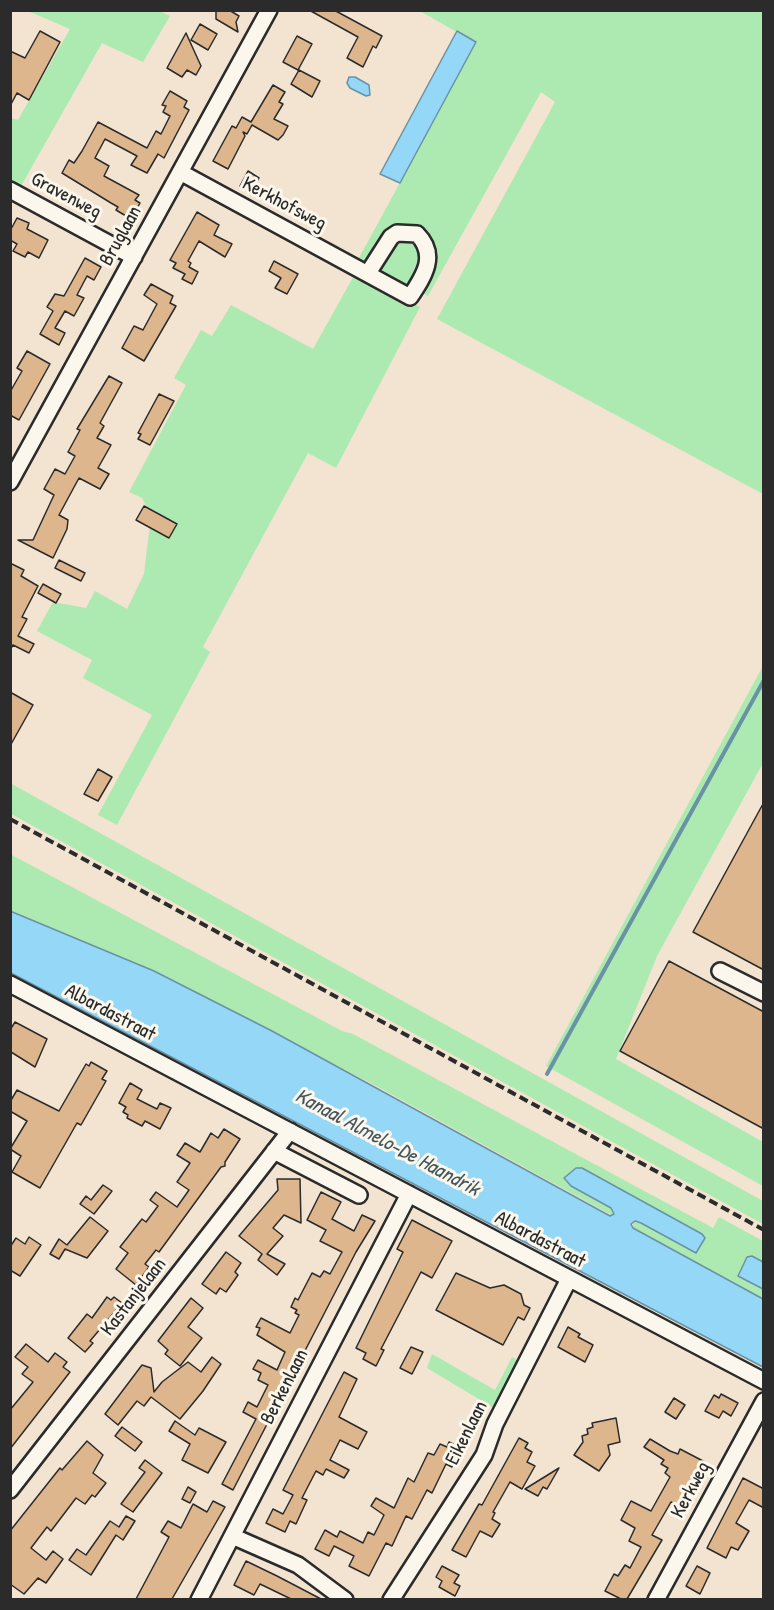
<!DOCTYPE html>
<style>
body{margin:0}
#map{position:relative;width:774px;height:1610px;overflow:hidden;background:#f2e4d0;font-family:"Patrick Hand",sans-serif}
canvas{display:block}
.frame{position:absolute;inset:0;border:12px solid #2b2b2b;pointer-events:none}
</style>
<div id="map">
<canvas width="774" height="1610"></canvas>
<div class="frame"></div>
</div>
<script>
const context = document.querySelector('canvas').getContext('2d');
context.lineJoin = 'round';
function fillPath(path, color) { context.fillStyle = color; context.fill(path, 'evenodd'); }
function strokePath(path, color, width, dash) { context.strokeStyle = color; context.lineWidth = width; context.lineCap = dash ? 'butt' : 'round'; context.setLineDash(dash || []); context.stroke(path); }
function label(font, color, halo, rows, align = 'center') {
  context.font = font + ' "Patrick Hand",sans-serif'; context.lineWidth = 6; context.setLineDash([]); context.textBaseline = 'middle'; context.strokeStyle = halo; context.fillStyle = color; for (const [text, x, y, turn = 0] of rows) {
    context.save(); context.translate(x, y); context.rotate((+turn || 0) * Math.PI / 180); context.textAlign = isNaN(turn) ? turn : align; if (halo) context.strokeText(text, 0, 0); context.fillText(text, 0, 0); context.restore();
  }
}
const green = new Path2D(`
 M160 11 170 16 143 62 102 43 21 186 11 180V118L18 120 70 29 28 11Z
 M420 11H763V494L437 319 555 102 541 92 428 296 359 258 476 43Z
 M356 272 420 307 336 468 308 453 203 647 210 652 117 825 98 815 152 715 83 678 92 660 37 631 53 602 86 608 95 591 127 609 144 574 151 516 142 498 129 492 186 385 174 378 201 330 212 336 231 305 313 349Z
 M763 666V763L657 956 616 1059 763 1142V1186L546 1066Z
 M10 783 763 1201V1224L11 814Z
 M10 854 342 1031 353 1034 713 1228 719 1217 763 1241V1262L752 1256 747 1257 738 1276 763 1289V1299L633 1228V1222L641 1223 696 1253 702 1234 582 1168H576L565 1178V1181L611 1208 614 1211 613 1216 380 1088 154 971 11 911Z
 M432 1354 495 1390 512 1357 522 1363 497 1410 427 1368Z`);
const water = new Path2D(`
 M457 31 476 42 400 183 380 174Z
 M349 77H355L369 85 370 95 366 96 350 88 347 83Z
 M10 911 154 971 272 1031 610 1216 614 1214 611 1208 571 1186 564 1178 576 1168H582L702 1234 705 1238 696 1253 641 1223 635 1221 631 1224 633 1228 763 1299V1367L11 973Z
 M752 1256 763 1262V1289L738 1276 747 1257Z`);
const stream = new Path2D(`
 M547 1074 764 680`);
const building = new Path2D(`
 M216 10H229L239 16 236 22 238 32 216 19Z
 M309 10H334L382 36 376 48 373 46 363 67 347 58 358 37Z
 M200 24 217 34 208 50 191 40Z
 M40 31 60 42 29 100 17 93 10 106V51L25 58Z
 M186 33 201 66 196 75 187 70 182 77 167 68Z
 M297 36 312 44 298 70 283 62Z
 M299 70 320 81 312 97 291 84Z
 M273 85 285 92 279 102 283 104 274 119 288 126 283 135 278 140 252 125 247 134 243 132 245 136 228 169 213 161 232 126 236 128 242 117 251 122Z
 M170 91 187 101 184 107 189 110 164 158 158 154 147 173 131 165 137 156 105 139 95 158 109 166 104 176 139 195 135 200 140 203 131 219 116 210 118 207 111 203 62 173 69 160 74 163 82 151 98 122 147 148 156 131 161 134 170 116 163 112 166 106 162 105Z
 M248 171 259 178 251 193 240 186Z
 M197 212 219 225 214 235 232 244 225 257 199 241 188 261 191 263 189 267 198 272 192 284 182 279 185 274 173 268 176 263 170 260Z
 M17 218 29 223 27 229 48 240 39 258 28 252 25 257 13 251 17 244 10 240V231Z
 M85 258 101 267 94 280 87 276 77 295 84 298 74 316 65 311 55 328 65 333 59 345 40 334 53 311 47 307 55 294 64 296Z
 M274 261 298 274 287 294 275 288 281 278 269 271Z
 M151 284 173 296 170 303 176 306 144 361 122 348 134 326 143 330 157 304 144 295Z
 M27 351 50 364 19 420 10 415V392L22 371 17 368Z
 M109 376 122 383 100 423 104 426 97 438 111 445 98 468 109 474 100 489 79 478 59 515 68 520 67 529 53 558 18 540H33L54 495 44 489 55 469 65 474 75 456 68 452 80 430 77 429Z
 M159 394 174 401 150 445 138 439 141 434 138 433Z
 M144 506 177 524 169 538 136 520Z
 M59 560 85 573 81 581 55 568Z
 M10 563 24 570 21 576 38 586 22 617 27 619 18 636 34 644 29 653 13 645 10 650Z
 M43 584 61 594 56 603 38 593Z
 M10 692 33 705 10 746Z
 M98 769 112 777 98 801 84 794Z
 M764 802V970L693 932Z
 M669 961 764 1012V1129L620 1051Z
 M15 1022 47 1039 35 1067 11 1052 10 1030Z
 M91 1062 107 1071 102 1079 106 1081 81 1125 77 1123 40 1188 12 1172 21 1156 10 1149 27 1121 10 1111V1102L17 1090 59 1111 86 1064 89 1066Z
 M130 1083 142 1090 137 1099 157 1109 160 1103 171 1108 160 1129 145 1121 142 1126 127 1118 128 1115 123 1112 126 1107 119 1103Z
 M224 1129 240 1139 225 1162V1166L221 1167 159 1252 156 1250 145 1264 149 1267 136 1285 116 1269 128 1253 120 1247 142 1219 146 1222 158 1206 150 1200 156 1192 177 1207 189 1190 177 1182 190 1163 177 1155 185 1143 200 1152 211 1133 218 1138Z
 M277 1179H300L301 1223 284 1215 273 1228 283 1236 267 1254 285 1264 277 1275 258 1260 262 1254 239 1236 278 1190Z
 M103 1185 112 1191 94 1214 80 1204 86 1196 91 1200Z
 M321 1192 341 1202 332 1219 354 1231 362 1215 375 1221 356 1252 233 1490 222 1484 256 1419 243 1412 248 1402 257 1407 268 1385 258 1380 261 1373 253 1369 258 1360 277 1370 285 1352 257 1335 260 1328 256 1327 261 1318 290 1333 299 1315 295 1313 297 1310 291 1307 295 1298 298 1300 312 1273 320 1277 324 1271 330 1274 342 1252 320 1241 326 1230 307 1220Z
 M90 1217 108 1231 87 1258 65 1249 59 1259 50 1254 59 1239 67 1245Z
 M412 1220 452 1241 432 1278 421 1272 381 1349 384 1350 376 1366 363 1359 366 1353 356 1348 403 1252 397 1249Z
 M29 1237 41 1245 20 1276 10 1270V1247L16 1238 25 1244Z
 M226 1252 241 1263 235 1272 238 1275 226 1292 220 1288 216 1294 202 1284Z
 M456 1273 490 1288 504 1285 521 1294 524 1305 530 1308 524 1320 518 1317 503 1345 436 1310Z
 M107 1297 111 1300 114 1297 122 1303 90 1341 93 1343 85 1352 68 1338 87 1314 92 1318Z
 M191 1298 203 1308 188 1327 202 1338 180 1366 165 1354 168 1350 158 1341Z
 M568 1327 580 1334 578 1337 593 1345 585 1362 558 1347Z
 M26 1344 48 1362 55 1353 67 1362 63 1367 70 1372 10 1449V1410L33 1382 22 1374 28 1367 15 1357Z
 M411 1347 423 1352 412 1374 400 1368Z
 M212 1357 221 1364 203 1391 180 1419 151 1397 144 1406 137 1401 118 1425 105 1414 142 1365 151 1368 154 1392 162 1382 188 1362 201 1372Z
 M344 1372 357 1379 339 1417 367 1432 358 1449 340 1440 330 1460 349 1470 344 1478 326 1469 323 1475 316 1471 302 1498 307 1500 296 1524 290 1521 285 1532 266 1523 273 1509 283 1514 293 1495 283 1490Z
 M721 1394 738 1403 731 1416 723 1411 719 1418 705 1411 714 1395 719 1398Z
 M674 1398 685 1405 676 1419 665 1412Z
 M616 1418 620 1442 608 1445 610 1455 599 1471 574 1455 583 1442 582 1436 588 1434 587 1429 593 1427 592 1423Z
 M175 1421 195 1435 199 1428 226 1442 208 1473 182 1460 190 1444 169 1431Z
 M122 1427 142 1442 135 1451 115 1436Z
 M519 1438 528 1443 525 1448 532 1452 527 1462 535 1466 522 1489 510 1482 493 1512 495 1513 492 1519 500 1524 492 1537 480 1531 466 1557 452 1550 479 1504 482 1505Z
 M650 1439 670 1451 678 1454 680 1449 705 1462 680 1507 671 1502 652 1535 662 1540 627 1599H621L605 1591 614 1574 618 1576 625 1565 630 1568 641 1547 629 1541 635 1528 621 1520 631 1501 651 1511 670 1477 665 1473 668 1468 661 1464 664 1460 644 1447Z
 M87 1441 103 1455 93 1473 106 1483 95 1497 92 1495 85 1504 76 1498 51 1531 47 1527 31 1548 46 1560 53 1551 63 1559 46 1583 38 1578 24 1594 10 1584V1531L60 1468 62 1470Z
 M449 1442 461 1448 452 1467 446 1464 432 1493 427 1490 412 1519 406 1516 392 1546 386 1543 369 1576 349 1566 354 1556 334 1546 329 1556 315 1549 325 1530 337 1537 340 1531 363 1543 368 1532 374 1535 384 1515 371 1506 376 1498 394 1508 408 1478 414 1482 428 1453 434 1455 440 1444 447 1447Z
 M145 1460 162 1473 133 1512 121 1504 145 1472 139 1468Z
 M559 1468 547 1489 543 1487 538 1496 525 1489Z
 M743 1478 764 1489V1508L749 1500 736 1523 749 1531 738 1550 731 1547 726 1558 707 1548Z
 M188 1487 196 1492 190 1503 182 1499Z
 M213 1501 225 1507 172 1599H136L169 1537 161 1532 168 1521 181 1528 193 1504 207 1512Z
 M126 1516 135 1521 123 1540 116 1535 91 1575 69 1560 77 1549 86 1555 110 1521 119 1527Z
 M246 1561 277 1576 321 1599H291L260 1584 254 1595 234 1585Z
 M442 1566 459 1575 454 1583 460 1586 455 1596 439 1587 442 1581 436 1577Z
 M697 1566 710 1573 700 1594 686 1586Z`);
const minor = new Path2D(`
 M180 172 410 297C424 276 438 255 417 234L397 233 391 237 368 273
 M10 190 134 257
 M10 482 269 10
 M720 971 764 993
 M10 984 764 1381
 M274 1151 359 1195
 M10 1490 290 1131
 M232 1536 298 1565 345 1600
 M199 1600 409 1194
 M391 1600 484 1455 495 1424 569 1279
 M656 1600 764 1401`);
const rail = new Path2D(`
 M10 819 764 1230`);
const streetNames = [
 ["Gravenweg",66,196,28],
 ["Kerkhofsweg",284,204,28],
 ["Bruglaan",121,236,-61],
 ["Albardastraat",110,1013,28],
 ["Albardastraat",540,1240,28],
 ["Kastanjelaan",134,1297,-52],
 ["Berkenlaan",285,1387,-63],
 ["Eikenlaan",467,1433,-63],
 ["Kerkweg",691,1490,-62]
];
const waterNames = [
 ["Kanaal Almelo-De Haandrik",387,1143,28]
];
fillPath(green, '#aceab1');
fillPath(water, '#94d7f6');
strokePath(water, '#6a92a5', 1.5);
strokePath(stream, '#6a92a5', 4);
fillPath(building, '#ddb68e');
strokePath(building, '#2b2b2b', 1.5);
strokePath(minor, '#2b2b2b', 20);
strokePath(minor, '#fbf7ec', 15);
strokePath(rail, '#2b2b2b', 4, [9, 4.5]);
label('20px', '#2b2b2b', '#fbf7ec', streetNames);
label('italic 21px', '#45565e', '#fbf7ec', waterNames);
</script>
